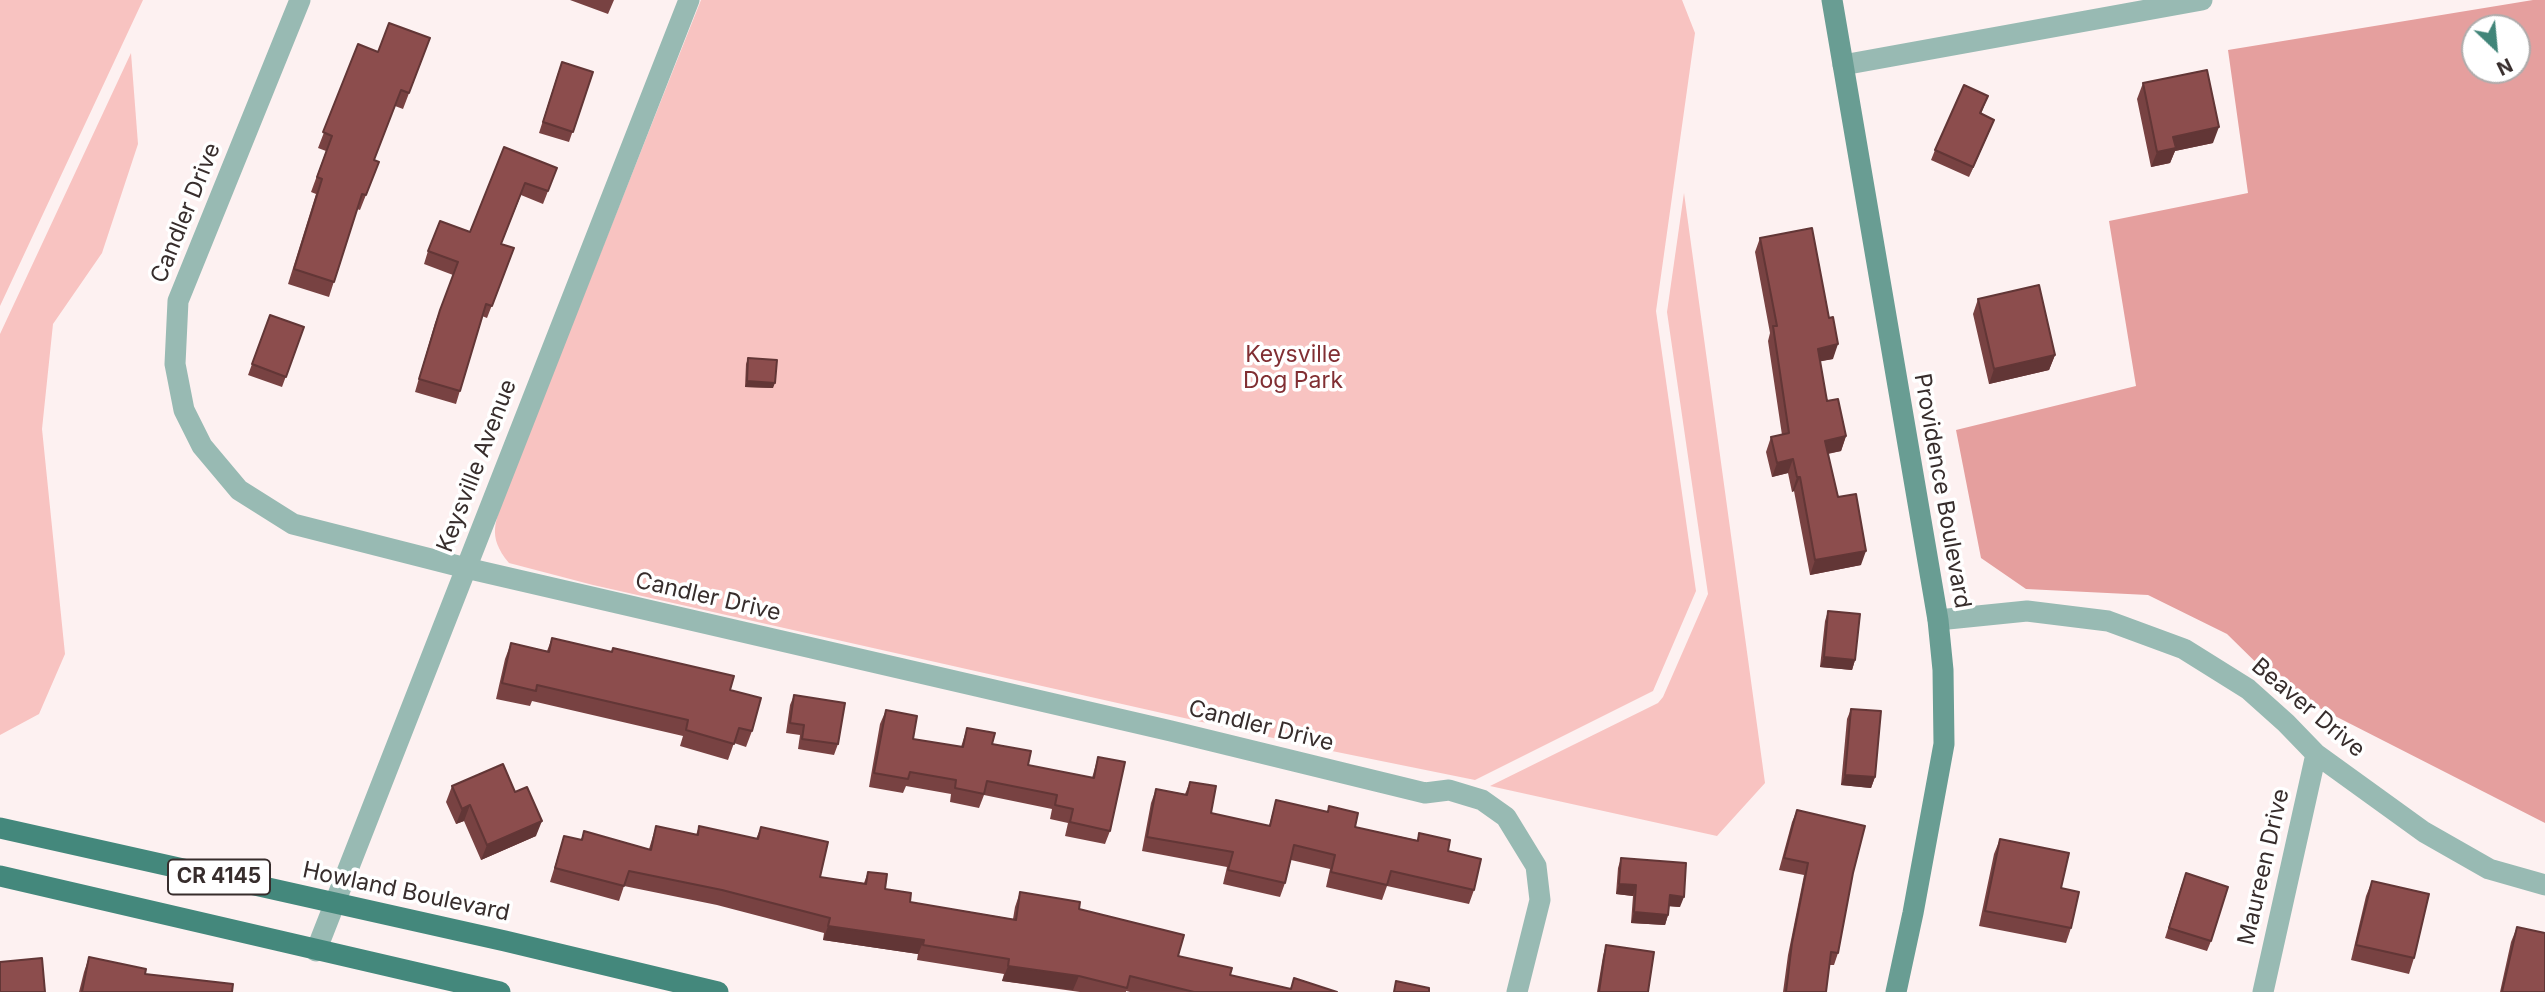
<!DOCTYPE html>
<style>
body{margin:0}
#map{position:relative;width:2545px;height:992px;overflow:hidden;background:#fdf1f1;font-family:Inter,sans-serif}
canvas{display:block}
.north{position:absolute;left:2461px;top:14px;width:70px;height:70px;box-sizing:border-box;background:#fff;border:2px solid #afabab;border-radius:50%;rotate:154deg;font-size:19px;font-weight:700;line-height:28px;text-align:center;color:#372d2c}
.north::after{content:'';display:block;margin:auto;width:24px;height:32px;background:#418579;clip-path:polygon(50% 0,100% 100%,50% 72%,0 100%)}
</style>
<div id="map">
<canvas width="2545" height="992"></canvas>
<div class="north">N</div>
</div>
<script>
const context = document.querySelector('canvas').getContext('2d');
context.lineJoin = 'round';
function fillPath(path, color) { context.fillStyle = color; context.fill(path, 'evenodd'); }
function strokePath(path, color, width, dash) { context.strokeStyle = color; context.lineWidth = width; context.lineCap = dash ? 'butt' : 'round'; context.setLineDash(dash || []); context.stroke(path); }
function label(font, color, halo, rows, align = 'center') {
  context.font = font + ' Inter,sans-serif'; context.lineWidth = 7; context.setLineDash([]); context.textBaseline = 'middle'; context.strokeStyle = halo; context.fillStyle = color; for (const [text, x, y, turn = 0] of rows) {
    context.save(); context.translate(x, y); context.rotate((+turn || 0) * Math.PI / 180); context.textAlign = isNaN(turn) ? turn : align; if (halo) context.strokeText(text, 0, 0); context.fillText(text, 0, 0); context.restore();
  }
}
const green = new Path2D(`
 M0 0H143L0 306Z
 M701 0H1682L1695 33 1656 311 1696 591 1653 691 1475 780 1322 749 593 585 509 563C486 535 496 522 506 491Z
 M131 53 138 144 102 253 53 324 42 429 65 654 39 714 0 735V334Z
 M1684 193 1765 783 1717 836 1490 786 1658 703 1663 697 1708 594 1667 312Z`);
const forest = new Path2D(`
 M2533 0H2545V823L2284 690 2227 634 2148 595 2026 589 1981 558 1956 430 2136 386 2109 221 2248 193 2228 50ZM2475 28H2517V70H2475Z`);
const street = new Path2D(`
 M300 0 178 301 175 364 184 410 202 446 239 490 293 524 466 568 1171 731 1425 793 1449 790 1482 800 1506 817 1536 866 1540 900 1517 992
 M1843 65 2202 0
 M1938 620 2027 611 2108 621 2184 649 2248 689 2286 723 2316 754 2424 832 2489 869 2545 885
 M316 951 689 0
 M2263 992 2316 754`);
const secondary = new Path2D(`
 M1832 0 1938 620 1943 670 1944 744 1913 913 1896 992`);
const primary = new Path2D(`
 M0 828 505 941 718 992
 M0 876 500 992`);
const wall = new Path2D(`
 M570 0H614L608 14Z
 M430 38 403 109 395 106 374 160 379 162 360 210 357 209 329 297 288 284 316 194 311 192 326 151 318 148 358 44 378 52Z
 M593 72 569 142 539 133 558 73Z
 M2143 83 2213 143 2175 151 2170 163 2151 167 2137 99Z
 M1988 96 1981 114 1990 130 1969 177 1931 160 1935 150Z
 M504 147 557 168 543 204 521 195 501 244 514 248 487 318 482 316 456 404 415 392 435 323 453 275 424 264 428 251 470 232Z
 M1760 238 1833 359 1820 361 1827 401 1846 436 1841 451 1828 454 1838 497 1861 565 1810 575 1794 491 1792 492 1788 473 1772 477 1766 452 1771 437 1782 435 1768 341 1770 333 1755 252Z
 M1978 299 2055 355 2049 370 1989 384 1973 314Z
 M270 315 304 327 282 387 248 375Z
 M748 358 773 388 745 387 746 364Z
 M1828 611 1855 660 1852 670 1820 667 1825 621Z
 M552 638 730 690 752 731 746 747 734 743 728 760 680 746 683 736 532 701 530 706 496 699 505 659 511 643 547 651Z
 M794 695 838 744 834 755 798 749 800 735 786 733 790 705Z
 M1851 709 1875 777 1871 788 1841 785 1847 719Z
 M886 710 913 739 961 747 967 728 1028 765 1092 778 1098 757 1110 831 1105 844 1065 836 1068 823 1050 819 1052 809 984 795 979 808 950 802 951 794 906 786 903 793 869 787 880 724Z
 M1190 782 1211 813 1269 826 1276 800 1355 827 1417 840 1419 833 1448 851 1474 890 1469 904 1387 886 1382 900 1326 887 1330 869 1291 860 1285 883 1280 897 1223 884 1227 867 1142 851 1151 803 1156 789 1185 794Z
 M452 786 515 792 536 836 481 860 464 821 456 824 446 802Z
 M1797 810 1853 873 1838 953 1834 965H1829L1826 992H1783L1788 955 1804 875 1779 870 1792 822Z
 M656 826 696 835 699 826 756 839 761 827 820 877 864 883 868 872 885 889 910 902 1013 919 1015 907 1020 892 1079 909 1178 956 1230 975 1290 989 1337 992H1130L1126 991V992H1080L1002 981 1004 974 917 960 918 954 823 940 824 933 717 905 624 886 619 901 550 882 564 836 581 840 584 831 649 849Z
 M2000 839 2061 888 2071 928 2066 943 1979 926 1994 854Z
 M1621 858 1680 907 1669 906 1668 915 1665 925 1631 923 1633 896 1616 894 1618 868Z
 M2372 881 2414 958 2409 974 2351 960 2366 896Z
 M2182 884 2211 941 2207 951 2165 938Z
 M2517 927 2545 992H2500L2511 942Z
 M1606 945 1648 992H1597L1603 956Z
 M89 957 145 974 232 992H79L84 972Z`);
const shadedWall = new Path2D(`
 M1994 120 1990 130 1969 177 1973 167Z
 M2219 127 2213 143 2175 151 2170 163 2151 167 2157 152 2173 137Z
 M1838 344 1833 359 1812 363 1818 349Z
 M2055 355 2049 370 1989 384 1994 369Z
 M747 381 775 383 773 388 745 387Z
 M1846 436 1841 451 1820 455 1825 441Z
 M1793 459 1788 473 1772 477 1777 463Z
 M1797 477H1800L1794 491 1792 492Z
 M1866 551 1861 565 1810 575 1815 560Z
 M1824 657 1855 660 1852 670 1820 667Z
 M1845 775 1875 777 1871 788 1841 785Z
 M470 805 464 821 456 824 462 809Z
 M542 821 536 836 481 860 487 845Z
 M1619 884 1636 885 1633 896 1616 894Z
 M1670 895 1684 897 1680 907 1666 906Z
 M1634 912 1668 915 1665 925 1631 923Z
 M828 926 924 940 918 954 823 940Z
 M1008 966 1079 976 1073 990 1002 981Z`);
const building = new Path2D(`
 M389 23 430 38 409 93 401 90 374 160 379 162 366 195 362 194 334 282 294 269 322 179 317 177 332 136 323 132 358 44 378 52Z
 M562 62 593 72 573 132 543 122Z
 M2207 70 2219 127 2173 137 2176 148 2157 152 2143 83Z
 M1964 85 1988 96 1980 113 1994 120 1973 167 1935 150Z
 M504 147 557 168 548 191 525 183 501 244 514 248 492 306 486 304 460 391 419 379 440 310 458 262 428 251 440 221 470 232Z
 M1812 228 1829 318 1833 317 1838 344 1818 349 1827 401 1838 399 1846 436 1825 441 1838 497 1856 494 1866 551 1815 560 1800 477H1797L1793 459 1777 463 1771 437 1789 433 1773 326H1777L1760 238Z
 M2039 285 2055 355 1994 369 1978 299Z
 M270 315 304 327 286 377 252 364Z
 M748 358 777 360 775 383 747 381Z
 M1828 611 1860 614 1855 660 1824 657Z
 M552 638 612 652 613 648 734 676 730 690 761 698 752 731 739 728 734 744 686 730 688 720 537 685 536 691 502 683 511 643 549 652Z
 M794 695 845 703 838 744 802 739 804 725 790 723Z
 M1851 709 1881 711 1875 777 1845 775Z
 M886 710 917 716 913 739 963 747 967 728 995 733 992 744 1031 751 1028 765 1094 778 1098 757 1125 762 1110 831 1070 822 1073 809 1055 805 1057 795 987 781 984 794 955 788 956 780 910 772 908 779 874 773Z
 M503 764 515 792 527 787 542 821 487 845 470 805 462 809 452 786Z
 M1190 782 1216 786 1211 813 1270 826 1276 800 1328 812 1329 806 1358 813 1355 827 1418 841 1419 833 1450 840 1448 851 1481 859 1474 890 1391 871 1387 885 1331 872 1335 855 1294 845 1285 883 1228 870 1233 852 1147 837 1156 789 1187 795Z
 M1797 810 1865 826 1853 873 1838 953 1831 952 1826 992H1786L1792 943 1808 863 1784 858Z
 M656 826 698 835 699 826 758 839 761 827 828 842 820 877 866 884 868 872 887 874 885 889 911 893 910 902 1016 920 1020 892 1080 902 1079 909 1184 935 1178 956 1232 968 1230 975 1291 989 1294 978 1337 992H1194L1130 976 1127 988 1079 976 1008 966 1009 959 923 945 924 940 828 926 830 918 722 890 629 871 624 886 555 868 564 836 582 840 584 831 651 850Z
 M2000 839 2069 853 2061 888 2079 892 2071 928 1985 911Z
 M1621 858 1686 863 1684 897 1670 895 1668 915 1634 912 1636 885 1619 884Z
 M2186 873 2228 887 2211 941 2169 928Z
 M2372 881 2429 894 2414 958 2356 945Z
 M2517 927 2545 933V992H2502Z
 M1606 945 1654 952 1648 992H1599Z
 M89 957 146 969 145 974 233 984 232 992H82Z
 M42 958 45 992H0V962Z
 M1396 981 1429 988V992H1394Z`);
const shields = [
 [219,877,102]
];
const shieldNames = [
 ["CR 4145",219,877]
];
const streetNames = [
 ["Candler Drive",186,213,-68],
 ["Keysville Avenue",477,466,-69],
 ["Providence Boulevard",1942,491,80],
 ["Candler Drive",708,597,13],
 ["Beaver Drive",2308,708,40],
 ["Candler Drive",1261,726,14],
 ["Maureen Drive",2264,867,-77],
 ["Howland Boulevard",406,892,12]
];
const parkNames = [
 ["Keysville",1293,355],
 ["Dog Park",1293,381]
];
fillPath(green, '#f8c3c1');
fillPath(forest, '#e59f9e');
strokePath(street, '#98bab3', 21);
strokePath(secondary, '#699d93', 21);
strokePath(primary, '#44887c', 21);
fillPath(wall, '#784242');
fillPath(shadedWall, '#623636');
fillPath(building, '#8c4d4d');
strokePath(building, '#623636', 2);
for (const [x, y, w] of shields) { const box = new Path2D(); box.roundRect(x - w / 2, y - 17.5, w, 35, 5); context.fillStyle = '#fff'; context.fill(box); strokePath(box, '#372d2c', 2); }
label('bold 21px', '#372d2c', null, shieldNames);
label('23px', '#372d2c', '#fff', streetNames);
label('23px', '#812f33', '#fff', parkNames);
</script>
